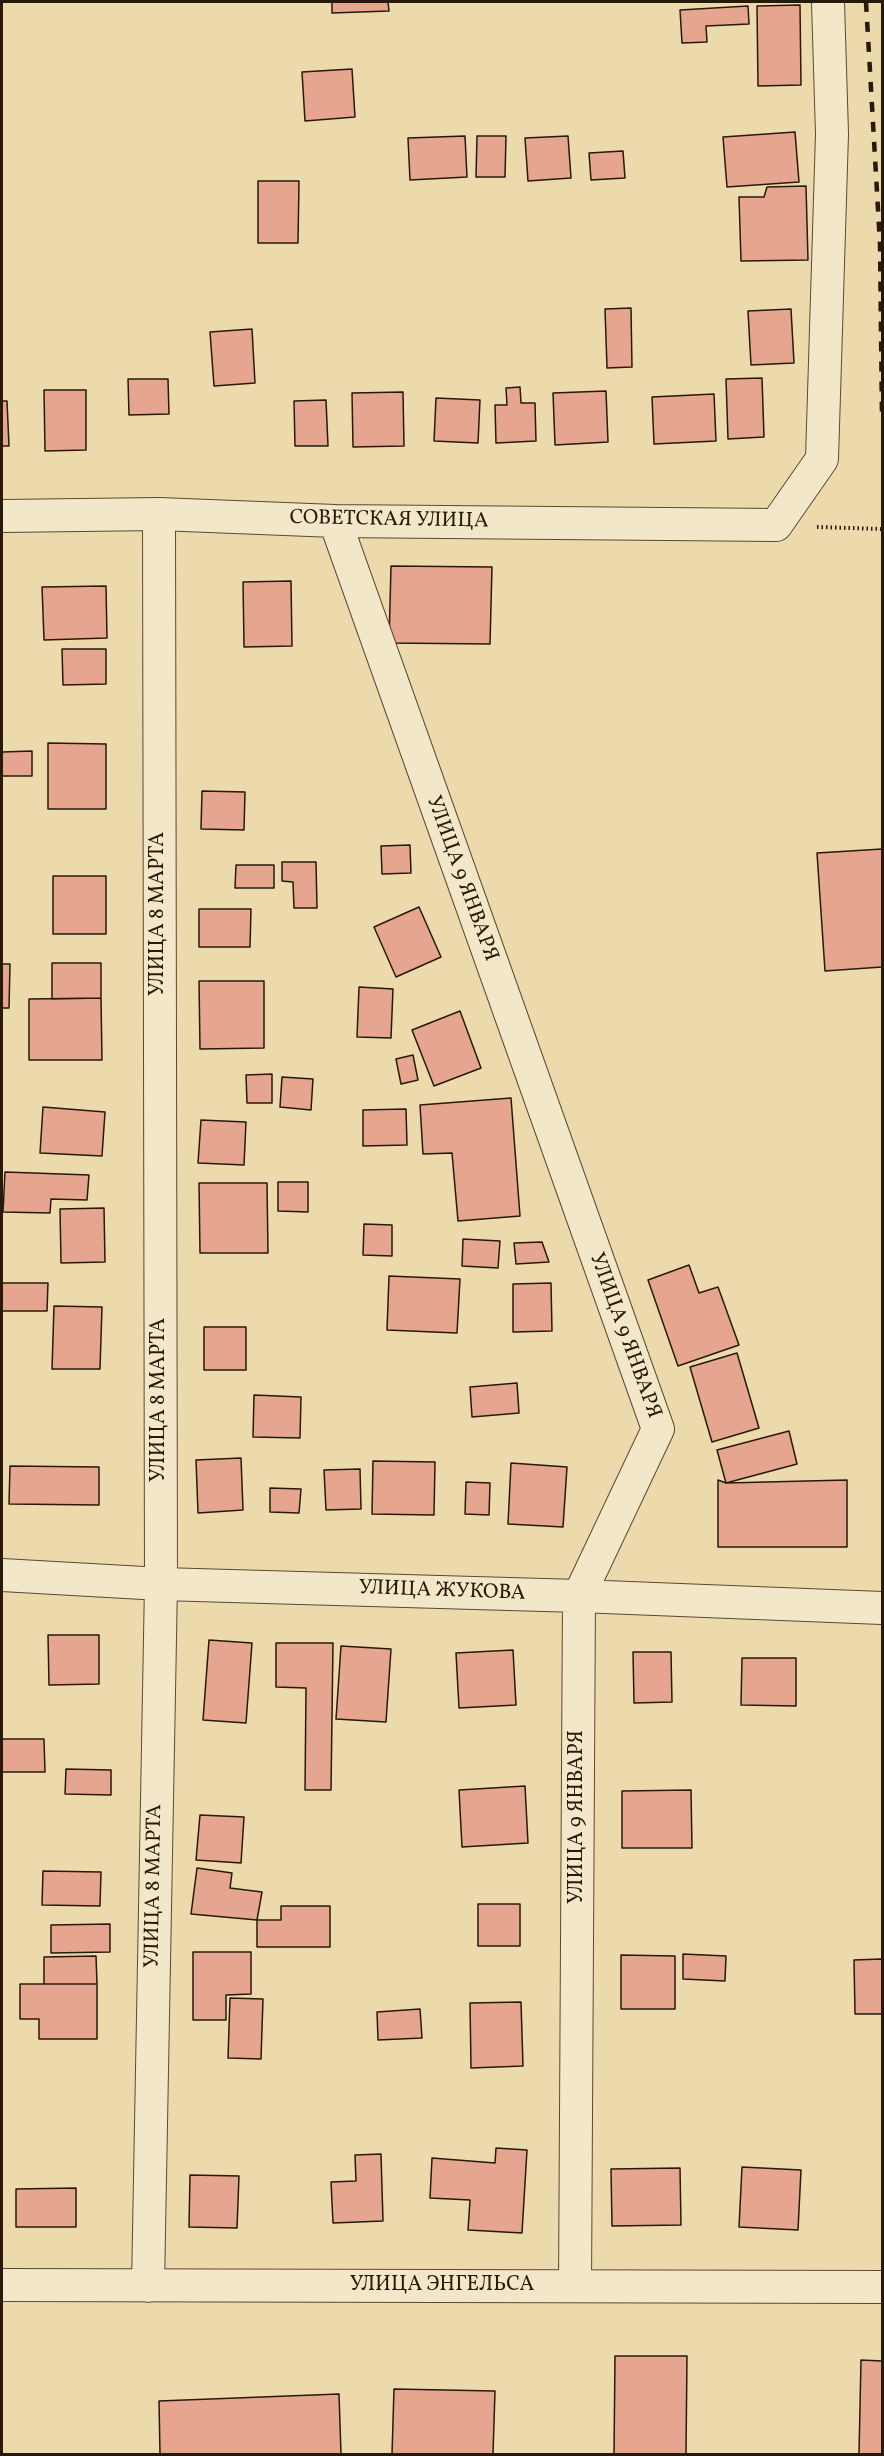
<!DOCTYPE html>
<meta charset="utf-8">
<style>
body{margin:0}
#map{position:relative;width:884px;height:2456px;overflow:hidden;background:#eddaac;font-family:Vollkorn,serif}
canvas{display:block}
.frame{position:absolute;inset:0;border:3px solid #271a0a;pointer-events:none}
</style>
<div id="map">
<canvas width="884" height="2456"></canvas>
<div class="frame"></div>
</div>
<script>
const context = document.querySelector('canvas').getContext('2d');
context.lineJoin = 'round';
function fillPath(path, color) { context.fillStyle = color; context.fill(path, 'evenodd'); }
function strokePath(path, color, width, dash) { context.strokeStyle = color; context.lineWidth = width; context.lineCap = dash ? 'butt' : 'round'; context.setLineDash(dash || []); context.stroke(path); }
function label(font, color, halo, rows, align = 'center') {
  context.font = font + ' Vollkorn,serif'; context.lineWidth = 4.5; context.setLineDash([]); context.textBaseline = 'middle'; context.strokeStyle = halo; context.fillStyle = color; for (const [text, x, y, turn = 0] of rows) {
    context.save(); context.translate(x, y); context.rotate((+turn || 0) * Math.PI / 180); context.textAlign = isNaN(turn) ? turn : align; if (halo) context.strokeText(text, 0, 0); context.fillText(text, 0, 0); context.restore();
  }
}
const building = new Path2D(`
 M332 2H388L389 11 332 13Z
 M800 5 801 85 758 86 757 6Z
 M748 6 749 24 706 26 707 42 682 43 680 10Z
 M352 69 355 117 305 121 302 72Z
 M795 132 799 182 727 187 723 137Z
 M465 136 467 177 410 180 408 138Z
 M477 136H506L505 177H476Z
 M568 136 571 178 528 181 525 138Z
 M623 151 625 178 591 180 589 153Z
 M258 181H299L298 243H258Z
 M806 186 808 260 741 261 739 197H764L767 187Z
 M631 308 632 367 607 368 605 309Z
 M791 309 794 363 751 365 748 311Z
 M252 329 255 383 214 386 210 332Z
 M762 378 764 437 728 439 726 379Z
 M128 379H168L169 414 129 415Z
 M520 387 521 403H535L536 441 496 443 495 405H507L506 388Z
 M44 390H86V450L45 451Z
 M606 391 608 442 555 445 553 393Z
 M403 392 404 446 353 447 352 393Z
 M714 394 716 441 654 444 652 397Z
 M436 398 480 400 478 443 434 441Z
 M326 400 328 446H295L294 401Z
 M2 401H7L9 446H2Z
 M391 566 492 567 490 644 389 643Z
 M291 581 292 646 244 647 243 582Z
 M106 586 107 638 44 640 42 587Z
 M62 649H106V684L63 685Z
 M48 743 106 744V809H48Z
 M32 751V776H2V752Z
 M202 791 245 792 244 830 201 829Z
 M410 845 411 873 382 874 381 846Z
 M882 849V967L825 971 817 853Z
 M282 862H316L317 908H294L293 882 282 881Z
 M236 865H274V888H235Z
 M53 876H106V934H53Z
 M419 907 441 957 396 977 374 927Z
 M199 909H251L250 947H199Z
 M52 963H101V998L52 999Z
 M2 964H10L9 1008H2Z
 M199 981H264V1048L200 1049Z
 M359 987 393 989 391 1038 357 1037Z
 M101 998 102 1060H29V999Z
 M460 1011 481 1068 434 1086 412 1030Z
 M413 1055 418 1080 401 1084 396 1059Z
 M272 1074V1103H247L246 1075Z
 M282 1077 313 1079 311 1110 280 1107Z
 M511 1098 520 1216 458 1221 452 1153 423 1154 420 1105Z
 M43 1107 105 1112 102 1156 40 1153Z
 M406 1109 407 1145 363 1146V1110Z
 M201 1120 246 1122 244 1165 198 1163Z
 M5 1172 89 1175 87 1200 51 1199 50 1213 3 1212Z
 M278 1182H308V1212L278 1211Z
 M199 1183H267L268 1253H200Z
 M104 1208 105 1262 61 1263 60 1209Z
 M364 1224 392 1225V1256L363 1255Z
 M463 1239 500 1241 498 1268 462 1266Z
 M542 1242 549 1262 516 1264 514 1243Z
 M689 1265 699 1293 718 1287 739 1345 678 1366 648 1280Z
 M389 1276 460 1279 457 1333 387 1330Z
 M2 1283H48L47 1311H2Z
 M551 1283 552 1331 513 1332V1284Z
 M54 1306 102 1307 100 1369H52Z
 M204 1327H246V1370H204Z
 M737 1353 759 1428 712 1442 690 1367Z
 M517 1383 519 1413 472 1417 470 1387Z
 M254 1395 301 1397 300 1438 253 1437Z
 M789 1431 797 1464 726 1483 717 1450Z
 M241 1458 243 1510 198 1513 196 1460Z
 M373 1461 435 1462 434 1515 372 1514Z
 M511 1463 567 1467 563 1527 508 1524Z
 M10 1466 99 1467V1505L9 1504Z
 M360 1469 361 1509 326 1510 324 1470Z
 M718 1480 726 1483 847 1480V1547H718Z
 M466 1482 490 1483 489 1515 465 1514Z
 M270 1488 301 1489 299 1513 270 1512Z
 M48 1635H99V1684L49 1685Z
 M209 1640 252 1643 246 1723 203 1720Z
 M276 1643H333L331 1790H305L306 1688 276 1687Z
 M341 1646 391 1649 386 1722 336 1719Z
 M513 1650 516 1705 459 1708 456 1653Z
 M633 1652H671L672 1702 634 1703Z
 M742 1658H796V1706L741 1705Z
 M2 1739H44L45 1772H2Z
 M66 1769 111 1770V1795L65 1794Z
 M525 1786 528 1843 462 1847 459 1790Z
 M691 1790 692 1848H622V1791Z
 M200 1815 244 1817 241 1863 196 1860Z
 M197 1868 232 1873 230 1888 262 1892 257 1920 191 1914Z
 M43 1871 101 1872 100 1906 42 1905Z
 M478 1904H520V1946H478Z
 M281 1906H330V1947H257V1920H281Z
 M110 1924V1952L51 1953V1925Z
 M193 1952H251V1994L226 1995V2020H193Z
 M683 1954 726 1956 725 1981 683 1979Z
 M621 1955 675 1956V2009H621Z
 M96 1956 97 1984H44V1957Z
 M882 1959V2014H855L854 1960Z
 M20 1984H97V2039H39V2019H20Z
 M230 1998 263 1999 261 2059 228 2058Z
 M521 2002 523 2066 471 2068 470 2003Z
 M420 2009 422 2038 378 2040 377 2012Z
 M496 2148 527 2150 522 2233 468 2230 470 2200 430 2198 432 2158 495 2163Z
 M381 2154 383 2221 333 2223 331 2182 356 2181 355 2155Z
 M742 2167 801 2170 798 2230 739 2227Z
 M680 2168 681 2225 612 2226 611 2169Z
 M190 2175 239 2176 237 2228 189 2227Z
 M76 2188V2227H16V2189Z
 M615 2356H687L686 2454H614Z
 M861 2360 882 2361V2454H859Z
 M394 2389 495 2391 493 2454H392Z
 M339 2394 341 2454H160L159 2401Z`);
const path = new Path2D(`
 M817 527 882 529`);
const minor = new Path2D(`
 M2 516 159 514 335 521 776 525 822 459 832 134 828 2
 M335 521 658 1429 579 1596 575 2286
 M2 1575 161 1584 579 1596 882 1608
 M2 2285 882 2287
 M148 2286 161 1584 159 514`);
const rail = new Path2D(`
 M866 2 880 244 882 418`);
const streetNames = [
 ["СОВЕТСКАЯ УЛИЦА",389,521,1],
 ["УЛИЦА 9 ЯНВАРЯ",461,879,70],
 ["УЛИЦА 8 МАРТА",159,914,-90],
 ["УЛИЦА 9 ЯНВАРЯ",624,1336,70],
 ["УЛИЦА 8 МАРТА",160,1400,-90],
 ["УЛИЦА ЖУКОВА",442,1592,2],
 ["УЛИЦА 9 ЯНВАРЯ",578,1817,-90],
 ["УЛИЦА 8 МАРТА",155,1886,-89],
 ["УЛИЦА ЭНГЕЛЬСА",442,2286]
];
fillPath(building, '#e5a58e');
strokePath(building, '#271a0a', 1.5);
strokePath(minor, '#584a32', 34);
strokePath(path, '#271a0a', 4, [1.5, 3]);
strokePath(minor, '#f3e7c9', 32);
strokePath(rail, '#271a0a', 4.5, [10, 10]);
label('21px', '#271a0a', '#f3e7c9', streetNames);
</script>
